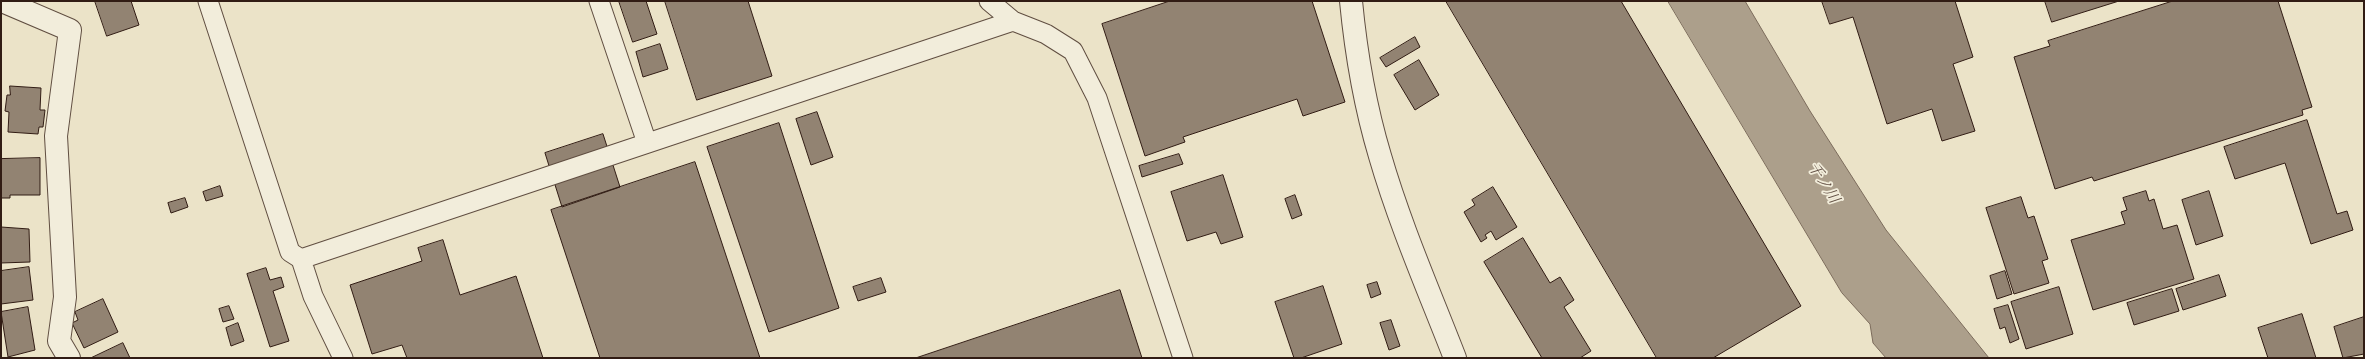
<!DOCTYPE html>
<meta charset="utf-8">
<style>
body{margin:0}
#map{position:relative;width:2365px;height:359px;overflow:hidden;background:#ebe3c8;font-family:"Old Standard TT",serif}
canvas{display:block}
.frame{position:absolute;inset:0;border:2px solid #311c14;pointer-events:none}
</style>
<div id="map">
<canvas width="2365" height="359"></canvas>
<div class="frame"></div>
</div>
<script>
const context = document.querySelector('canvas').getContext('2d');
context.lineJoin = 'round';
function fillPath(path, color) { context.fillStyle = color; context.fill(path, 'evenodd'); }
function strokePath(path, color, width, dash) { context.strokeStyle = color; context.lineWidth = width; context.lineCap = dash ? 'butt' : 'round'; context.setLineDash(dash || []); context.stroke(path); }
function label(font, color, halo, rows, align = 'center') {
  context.font = font + ' "Old Standard TT","Noto Serif JP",serif'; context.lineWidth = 3.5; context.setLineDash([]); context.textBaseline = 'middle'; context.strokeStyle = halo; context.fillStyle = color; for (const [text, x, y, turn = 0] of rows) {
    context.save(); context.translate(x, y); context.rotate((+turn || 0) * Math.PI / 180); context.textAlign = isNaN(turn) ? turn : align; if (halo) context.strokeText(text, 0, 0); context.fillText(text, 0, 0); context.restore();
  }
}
const water = new Path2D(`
 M1668 1H1745L1810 111 1886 230 1989 358H1886L1873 343 1870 324 1842 293Z`);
const building = new Path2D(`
 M95 1H131L139 25 107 36Z
 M619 1H646L657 34 633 42Z
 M665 1H748L772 76 697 100Z
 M1170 1H1312L1345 102 1303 116 1297 99 1183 137 1185 142 1145 156 1102 24Z
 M1446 1H1621L1801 306 1713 358H1657Z
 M1822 1H1955L1973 57 1953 64 1975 131 1942 141 1932 109 1887 124 1853 17 1830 24Z
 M2045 1H2119L2052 22Z
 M2173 1H2278L2312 107 2302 110 2303 115 2094 181 2092 177 2055 189 2014 57 2050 46 2048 41Z
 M1415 37 1420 47 1386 67 1380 58Z
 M660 44 668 69 643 77 636 52Z
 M1419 60 1439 95 1415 110 1394 75Z
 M10 86 41 88 40 110H45L43 127H39L38 134 8 132 9 112 5 111 7 95H10Z
 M817 112 833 157 811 165 796 119Z
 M2307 120 2337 214 2347 211 2353 230 2311 244 2285 163 2235 179 2224 147Z
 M779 123 839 308 769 332 707 147Z
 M603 134 620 187 562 207 545 153Z
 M1179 154 1183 164 1142 177 1139 166Z
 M40 158V195H10V198H1V159Z
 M695 162 760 358H600L551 210Z
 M1223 175 1243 237 1221 244 1216 232 1187 241 1171 192Z
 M220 186 223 196 206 201 203 192Z
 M1493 187 1517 227 1496 240 1491 231 1485 235 1487 238 1481 242 1464 212 1475 205 1472 200Z
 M2146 191 2149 201 2154 199 2163 229 2177 225 2194 279 2093 310 2071 240 2125 224 2121 212 2127 210 2123 198Z
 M2209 191 2223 236 2196 245 2182 200Z
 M1295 195 1302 215 1292 219 1285 199Z
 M2021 197 2028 218 2034 216 2048 259 2042 261 2049 283 2014 294 1986 208Z
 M185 198 188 207 171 213 168 203Z
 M1 227 29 229 30 262 1 263Z
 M1523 238 1550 283 1560 277 1574 300 1564 307 1591 351 1580 358H1542L1484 262Z
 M443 240 460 295 516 276 543 358H407L402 345 372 354 350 285 422 261 418 248Z
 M29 267 33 300 1 304V271Z
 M266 268 270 280 281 277 284 287 273 291 289 341 270 347 247 274Z
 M2005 271 2012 294 1997 299 1990 276Z
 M2219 275 2226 296 2183 310 2176 289Z
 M881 278 886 292 858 301 853 287Z
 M1377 282 1381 294 1371 298 1367 285Z
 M1323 286 1342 344 1301 358H1294L1275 302Z
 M2059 287 2073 334 2026 349 2011 302Z
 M2172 289 2179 311 2134 325 2127 303Z
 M1120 290 1142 358H916Z
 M103 299 118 332 84 348 72 323 78 320 75 312Z
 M2008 305 2019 339 2010 343 2005 327 2000 329 1994 309Z
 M229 306 234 319 223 322 219 309Z
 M28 307 35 350 8 357 1 312Z
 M2302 314 2316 358H2268L2258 328Z
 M2364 317V354L2343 358 2334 327Z
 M1391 320 1400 346 1389 350 1380 323Z
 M238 323 244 341 231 346 226 328Z
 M123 343 130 358H91Z`);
const lane = new Path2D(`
 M208 1 290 252 301 259 313 296 343 358
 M599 1 647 143
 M989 1 1013 21 1046 34 1073 51 1097 98 1183 358
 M301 259 1013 21`);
const street = new Path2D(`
 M2 1 70 30 56 136 65 297 59 341 69 358
 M1351 1C1356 53 1365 106 1380 156 1400 225 1429 291 1455 358`);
const waterNames = [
 ["千ノ川",1823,183,58]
];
fillPath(water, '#ac9f8b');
strokePath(water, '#7b6b5b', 1);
fillPath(building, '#928372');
strokePath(building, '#311c14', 1);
strokePath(lane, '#604e41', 21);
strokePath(street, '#604e41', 24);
strokePath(lane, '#f2eddb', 19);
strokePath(street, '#f2eddb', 22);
label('italic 15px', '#625044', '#f2eddb', waterNames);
</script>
